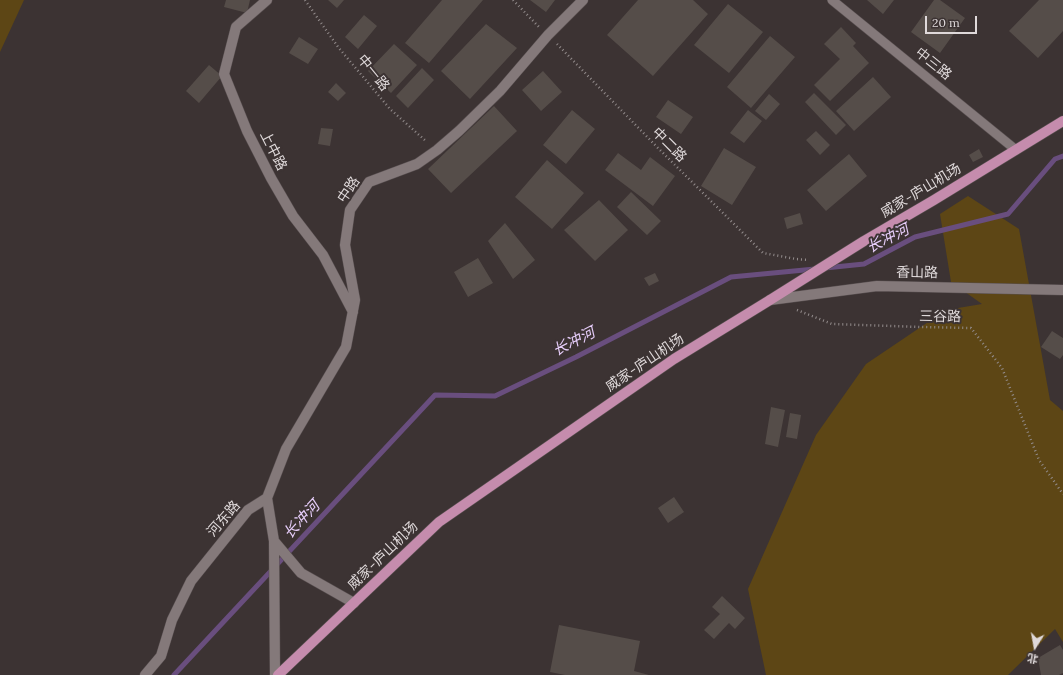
<!DOCTYPE html>
<meta charset="utf-8">
<style>
body{margin:0}
#map{position:relative;width:1063px;height:675px;overflow:hidden;background:#3c3333;font-family:Lora,"Noto Sans SC",serif}
canvas{display:block}
.north{position:absolute;left:1015px;top:627px;width:40px;height:40px;-webkit-text-stroke:3px #3c3333;paint-order:stroke;rotate:191deg;font-size:11px;font-weight:700;line-height:16px;text-align:center;color:#dfd9da}
.north::after{content:'';display:block;margin:auto;width:14px;height:18px;background:#dfd9da;clip-path:polygon(50% 0,100% 100%,50% 72%,0 100%)}
.scale{position:absolute;left:925px;top:16px;width:52px;height:18px;box-sizing:border-box;border:2px solid #dfd9da;border-top:0;padding-left:5px;font-size:12px;line-height:14px;white-space:nowrap;color:#dfd9da;-webkit-text-stroke:3px #3c3333;paint-order:stroke}
</style>
<div id="map">
<canvas width="1063" height="675"></canvas>
<div class="north">北</div>
<div class="scale">20 m</div>
</div>
<script>
const context = document.querySelector('canvas').getContext('2d');
context.lineJoin = 'round';
function fillPath(path, color) { context.fillStyle = color; context.fill(path, 'evenodd'); }
function strokePath(path, color, width, dash) { context.strokeStyle = color; context.lineWidth = width; context.lineCap = dash ? 'butt' : 'round'; context.setLineDash(dash || []); context.stroke(path); }
function label(font, color, halo, rows, align = 'center') {
  context.font = font + ' Lora,"Noto Sans SC",serif'; context.lineWidth = 4; context.setLineDash([]); context.textBaseline = 'middle'; context.strokeStyle = halo; context.fillStyle = color; for (const [text, x, y, turn = 0] of rows) {
    context.save(); context.translate(x, y); context.rotate((+turn || 0) * Math.PI / 180); context.textAlign = isNaN(turn) ? turn : align; if (halo) context.strokeText(text, 0, 0); context.fillText(text, 0, 0); context.restore();
  }
}
const green = new Path2D(`
 M0 0H24L0 52Z
 M968 196 1019 229 1050 400 1063 411V642L1055 629 1008 675H766L748 589 816 435 866 364 946 310 982 304 951 282 940 214Z`);
const stream = new Path2D(`
 M825 268 864 264 915 237 1008 214 1055 159 1063 156
 M174 675 435 395 495 396 576 357 731 277 815 269`);
const building = new Path2D(`
 M226 0H250L247 13 224 7Z
 M328 0H344L337 8Z
 M442 0H483L429 63 405 43Z
 M530 0H555L546 12Z
 M638 0H693L708 14 653 76 607 35Z
 M867 0H894L883 14Z
 M934 0H940L965 18 940 53 911 32Z
 M1039 0H1063V31L1038 58 1009 31Z
 M728 4 763 32 729 73 694 45Z
 M364 15 377 26 358 49 345 37Z
 M486 24 517 48 470 99 441 71Z
 M841 27 856 43 853 46 869 63 830 101 814 85 840 59 824 44Z
 M770 36 795 57 751 108 727 87Z
 M299 37 318 49 308 64 289 53Z
 M394 44 417 65 391 93 368 71Z
 M209 65 222 76 199 103 186 91Z
 M422 68 434 80 408 108 396 96Z
 M543 71 562 92 541 111 522 90Z
 M873 77 891 97 854 131 836 111Z
 M336 83 346 93 338 101 328 92Z
 M814 93 846 125 836 135 805 102Z
 M769 94 780 104 766 120 755 111Z
 M668 100 693 117 681 134 656 117Z
 M494 106 517 131 451 193 428 169Z
 M572 110 595 129 566 164 543 145Z
 M748 110 762 121 744 143 730 133Z
 M321 128 333 129 330 146 318 144Z
 M816 131 830 145 820 155 806 140Z
 M724 148 756 167 732 205 701 186Z
 M979 149 983 157 973 162 969 155Z
 M618 153 641 170 650 157 675 176 653 206 605 170Z
 M849 154 867 176 826 211 807 190Z
 M547 160 584 193 552 229 515 197Z
 M631 192 661 221 647 235 617 207Z
 M599 200 628 230 595 261 564 230Z
 M800 213 803 224 787 229 784 218Z
 M505 223 535 260 513 279 488 241Z
 M478 258 493 283 468 297 454 272Z
 M655 273 659 281 649 286 644 278Z
 M1052 331 1063 338V355L1060 359 1041 347Z
 M771 407 785 410 778 447 765 444Z
 M790 413 801 415 797 439 786 437Z
 M674 497 684 512 668 523 658 508Z
 M722 596 745 618 735 629 729 623 714 639 704 630 720 614 712 607Z
 M559 625 640 641 634 671 649 675H565L550 672Z
 M1060 645 1063 650V673L1059 675H1041L1038 658Z`);
const path = new Path2D(`
 M305 0 338 47 390 109 427 142
 M513 0 539 27
 M557 44 656 146 763 253 796 259 808 260
 M797 310 832 324 921 327 971 328 1002 368 1039 460 1063 494`);
const service = new Path2D(`
 M832 0 1016 150`);
const minor = new Path2D(`
 M267 0 236 27 224 74 247 131 271 178 293 216 323 255 353 312
 M770 300 877 286 1063 290
 M267 498 286 449 346 347 355 300 345 245 350 210 369 182 417 164 437 150 459 131 500 91 548 35 583 0
 M274 541 301 573 354 603
 M145 675 161 656 172 620 191 581 248 510 267 498 274 541 275 675`);
const primary = new Path2D(`
 M278 675 439 522 674 359 770 300 864 241 934 200 1063 121`);
const streetNames = [
 ["中三路",933,64,39],
 ["中一路",373,73,51],
 ["中二路",669,145,45],
 ["上中路",273,151,63],
 ["中路",349,190,-56],
 ["威家-庐山机场",921,191,-31],
 ["香山路",917,273,1],
 ["三谷路",940,317,1],
 ["威家-庐山机场",645,363,-34],
 ["河东路",224,519,-49],
 ["威家-庐山机场",383,556,-44]
];
const waterNames = [
 ["长冲河",888,239,-27],
 ["长冲河",574,342,-27],
 ["长冲河",302,520,-47]
];
fillPath(green, '#5d4615');
strokePath(stream, '#694e7e', 5);
fillPath(building, '#554d49');
strokePath(service, '#584f50', 10);
strokePath(minor, '#584f50', 11);
strokePath(primary, '#584f50', 11);
strokePath(path, '#938c8c', 2.5, [1, 3]);
strokePath(service, '#84797a', 9);
strokePath(minor, '#84797a', 10);
strokePath(primary, '#c58cad', 10);
label('14px', '#dfd9da', '#3c3333', streetNames);
label('italic 15px', '#e7cefb', '#3c3333', waterNames);
</script>
